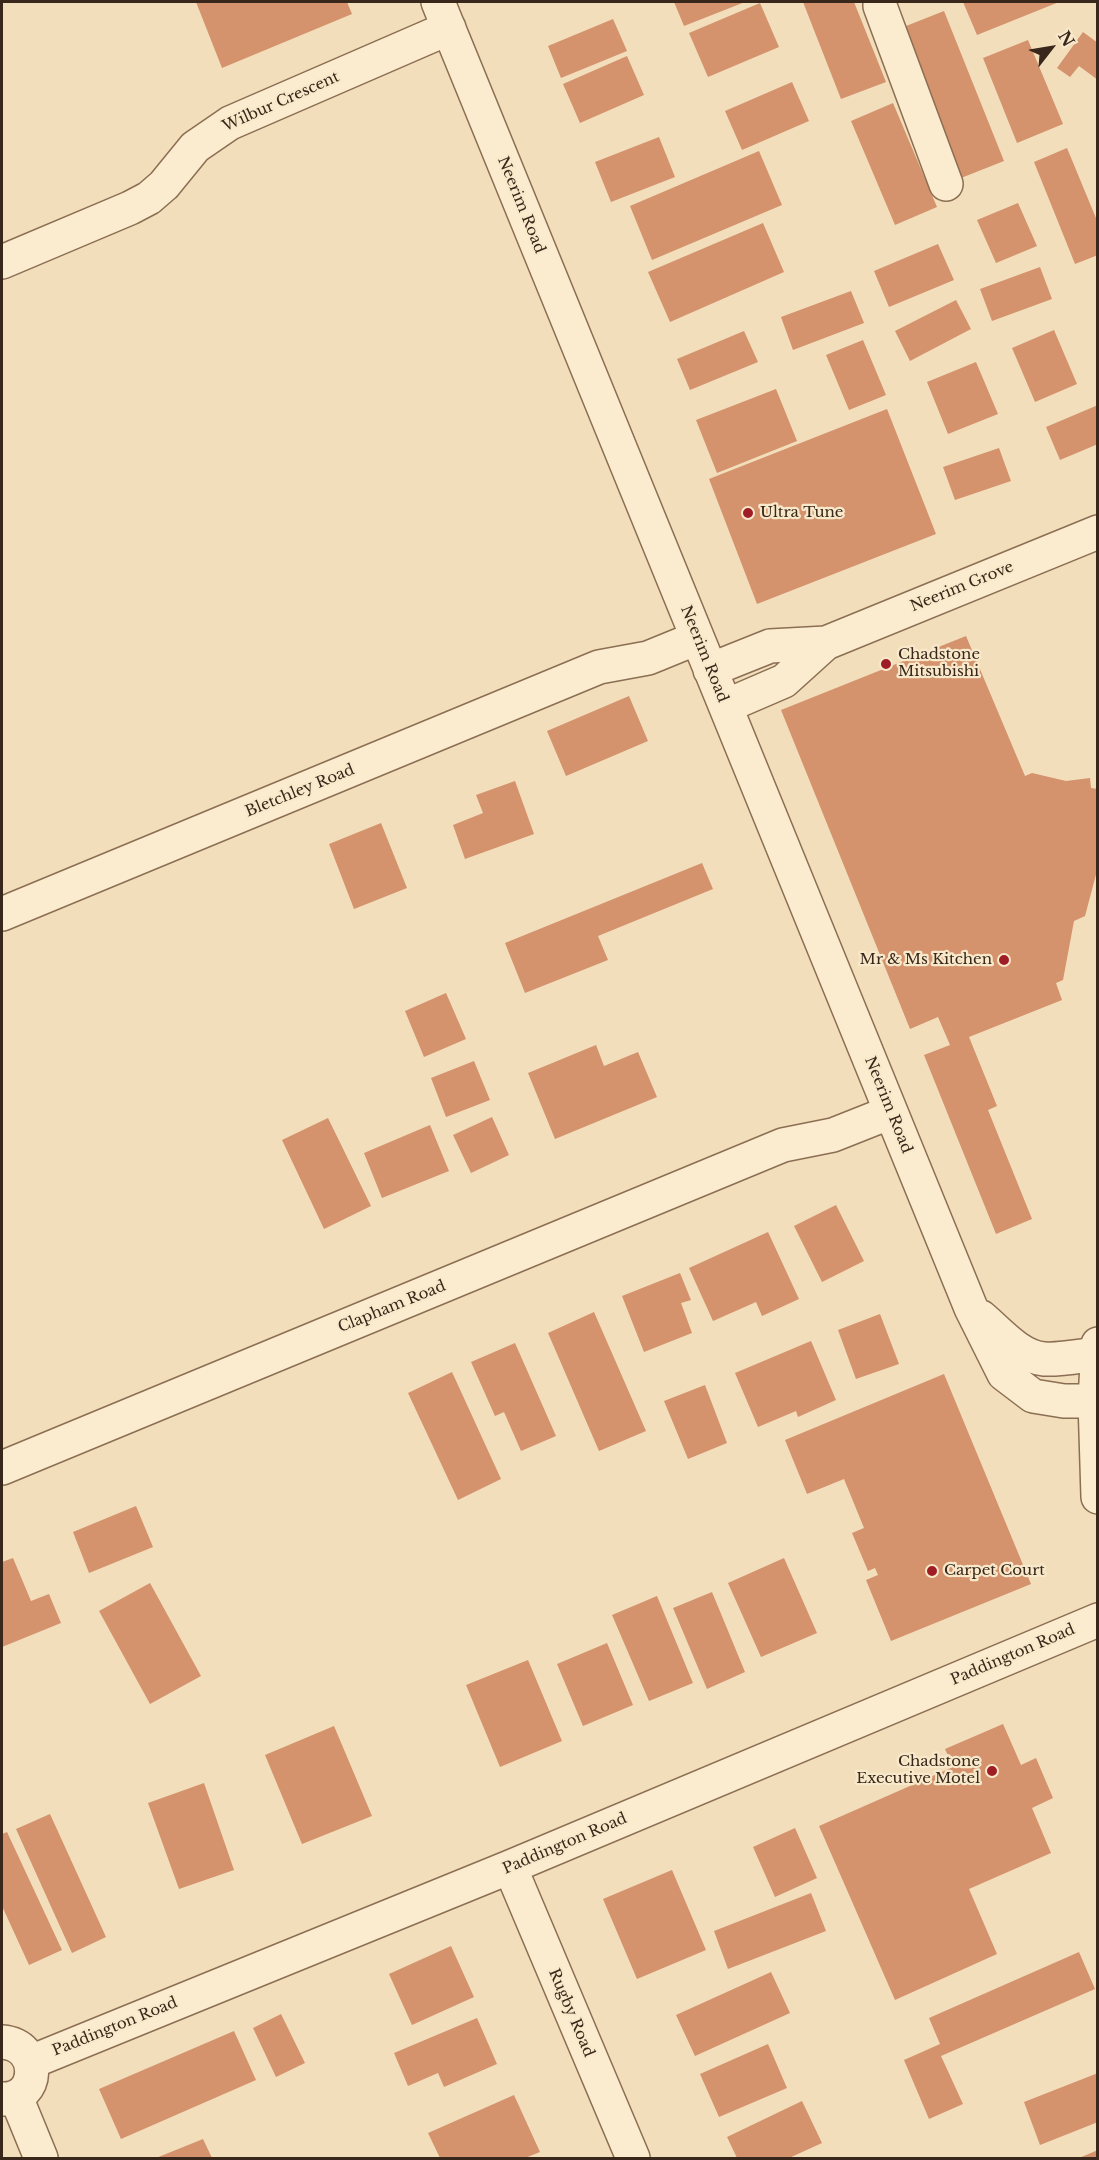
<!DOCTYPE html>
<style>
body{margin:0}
#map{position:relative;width:1099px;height:2160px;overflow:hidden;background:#f2debb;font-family:"Libre Baskerville",serif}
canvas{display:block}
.frame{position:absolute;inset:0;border:3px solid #38271a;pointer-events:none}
.north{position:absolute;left:1021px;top:18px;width:60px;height:60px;-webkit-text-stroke:4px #f9e9cb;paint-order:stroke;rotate:59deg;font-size:16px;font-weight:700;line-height:24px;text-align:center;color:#38271a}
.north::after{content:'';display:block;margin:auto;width:21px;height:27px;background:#38271a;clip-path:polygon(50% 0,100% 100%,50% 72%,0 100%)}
</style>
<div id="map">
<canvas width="1099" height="2160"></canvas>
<div class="frame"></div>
<div class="north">N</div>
</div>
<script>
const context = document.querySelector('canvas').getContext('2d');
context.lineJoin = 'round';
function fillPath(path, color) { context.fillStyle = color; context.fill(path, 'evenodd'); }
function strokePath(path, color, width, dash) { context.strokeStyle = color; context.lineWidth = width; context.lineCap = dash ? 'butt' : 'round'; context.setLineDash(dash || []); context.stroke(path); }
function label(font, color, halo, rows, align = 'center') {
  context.font = font + ' "Libre Baskerville",serif'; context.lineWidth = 4.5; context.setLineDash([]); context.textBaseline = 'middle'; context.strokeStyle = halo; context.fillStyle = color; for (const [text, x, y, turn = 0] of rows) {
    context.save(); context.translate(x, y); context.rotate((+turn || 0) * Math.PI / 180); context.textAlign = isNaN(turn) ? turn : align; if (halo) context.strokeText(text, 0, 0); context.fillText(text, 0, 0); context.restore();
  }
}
const building = new Path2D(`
 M196 2H347L352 14 222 68Z
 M674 2H745L684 26Z
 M803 2H854L886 82 841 99Z
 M963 2H1059L977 35Z
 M760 3 779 47 708 77 689 33Z
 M944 11 1004 161 961 178 901 28Z
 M613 19 627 51 561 78 548 46Z
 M1083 32 1098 43V80L1079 66 1070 77 1057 68Z
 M1028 40 1063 124 1017 143 983 58Z
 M627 56 644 95 580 123 563 84Z
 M792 82 809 121 742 150 725 111Z
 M893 103 937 207 895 225 851 121Z
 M659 137 675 177 611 202 595 162Z
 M1067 148 1098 223V255L1075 264 1034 162Z
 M759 151 782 205 652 260 630 206Z
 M1018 203 1037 246 996 263 977 220Z
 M763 223 784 272 670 322 648 272Z
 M938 244 954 280 889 307 874 271Z
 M1040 267 1052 299 992 321 980 289Z
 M851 291 864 323 793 350 781 317Z
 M956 300 971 329 910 361 895 331Z
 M1054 330 1077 384 1035 402 1012 348Z
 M744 331 758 362 690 390 677 359Z
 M863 340 886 395 849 410 826 355Z
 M976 362 998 414 948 434 927 382Z
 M776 389 797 441 717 473 696 420Z
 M1098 405V444L1060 460 1046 427Z
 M887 409 936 534 757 604 709 479Z
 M999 448 1011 481 955 500 943 467Z
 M966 636 1025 776 1032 773 1066 781 1090 778 1091 788 1098 789V867L1085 916 1074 921 1063 980 1056 983 1062 1000 969 1037 997 1106 988 1110 1032 1219 996 1234 924 1055 950 1045 938 1017 910 1029 781 710Z
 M629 696 648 741 566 776 547 731Z
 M515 781 534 834 465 859 453 825 483 813 476 795Z
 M381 823 407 888 354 909 329 844Z
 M702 863 713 889 598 936 608 960 525 993 505 943Z
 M446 993 466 1039 424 1057 405 1011Z
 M596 1045 604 1066 638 1052 657 1097 555 1139 528 1073Z
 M474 1061 490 1100 446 1117 431 1078Z
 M492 1117 509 1155 471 1173 453 1135Z
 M328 1118 371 1206 324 1229 282 1140Z
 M430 1125 449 1171 382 1198 364 1153Z
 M836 1205 864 1261 822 1282 794 1226Z
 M768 1232 799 1299 762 1316 756 1302 713 1321 689 1268Z
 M680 1273 691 1300 681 1303 692 1333 644 1352 622 1296Z
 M594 1312 646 1431 599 1451 548 1333Z
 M880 1314 899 1364 856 1379 838 1330Z
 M811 1341 836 1400 798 1417 796 1411 758 1427 735 1373Z
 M515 1343 556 1436 521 1451 504 1412 495 1416 471 1362Z
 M452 1372 501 1479 458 1500 408 1393Z
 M944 1374 1031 1584 891 1641 866 1580 878 1575 875 1568 868 1571 852 1533 864 1528 844 1479 807 1494 785 1440Z
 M705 1385 727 1443 688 1459 664 1401Z
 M136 1506 153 1547 89 1573 73 1532Z
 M13 1558 31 1601 49 1594 61 1623 2 1647V1562Z
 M784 1558 817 1633 761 1657 728 1583Z
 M150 1583 201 1676 150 1704 99 1611Z
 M712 1592 745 1672 707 1689 673 1608Z
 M657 1596 693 1683 649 1701 612 1615Z
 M607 1643 633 1705 583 1726 557 1664Z
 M528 1660 562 1741 500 1767 466 1685Z
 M1003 1724 1021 1765 1036 1758 1053 1798 1032 1808 1051 1853 969 1889 997 1954 895 2000 819 1826 953 1767 945 1749Z
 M334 1726 372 1816 302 1844 265 1755Z
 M204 1783 234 1870 179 1889 148 1803Z
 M50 1814 106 1937 72 1953 16 1829Z
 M795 1828 817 1878 775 1897 753 1847Z
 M7 1832 62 1950 29 1965 2 1906V1834Z
 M672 1870 706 1950 637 1979 603 1899Z
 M811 1893 826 1931 728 1969 714 1931Z
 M451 1946 474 1997 412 2025 389 1974Z
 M1079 1952 1095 1989 941 2056 963 2104 929 2119 904 2060 940 2044 929 2018Z
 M771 1972 790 2013 695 2056 676 2015Z
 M281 2014 305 2063 276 2077 253 2028Z
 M477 2018 497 2064 444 2087 438 2073 408 2086 394 2053Z
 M234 2031 256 2080 121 2139 99 2089Z
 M768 2044 787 2088 719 2117 700 2074Z
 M1098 2073V2122L1040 2145 1024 2102Z
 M514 2095 540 2152 525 2158H440L428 2133Z
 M802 2101 822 2143 789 2158H737L727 2137Z
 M203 2139 212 2158H156Z
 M1098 2150V2158H1079Z`);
const minor = new Path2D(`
 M438 2 971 1308 1004 1374 1033 1396 1064 1401H1095
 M880 2V6L946 184
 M2 262 130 208 149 198 164 185 195 147 230 123 449 28
 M710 670 770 646 826 643 1098 532
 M726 706 784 681 826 643
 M2 914 599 667 648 658 697 638
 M981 1317C999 1332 1019 1357 1044 1359 1061 1360 1080 1356 1097 1354
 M1098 1344 1095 1401 1098 1497
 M2 1468 783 1145 833 1135 891 1112
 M510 1867 633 2158
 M2 2042C43 2045 40 2101 2 2099
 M31 2062 510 1867 1098 1620
 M16 2097 41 2158`);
const markers = [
 [748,513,6,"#9f1e26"],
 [886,664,6,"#9f1e26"],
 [1004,960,6,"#9f1e26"],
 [932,1571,6,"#9f1e26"],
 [992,1771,6,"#9f1e26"]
];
const streetNames = [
 ["Wilbur Crescent",281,102,-24],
 ["Neerim Road",521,205,68],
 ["Neerim Grove",962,587,-22],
 ["Neerim Road",704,654,68],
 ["Bletchley Road",300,791,-22],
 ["Neerim Road",888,1105,68],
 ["Clapham Road",392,1307,-22],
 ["Paddington Road",1013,1655,-23],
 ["Paddington Road",565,1844,-23],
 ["Rugby Road",571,2013,67],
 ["Paddington Road",115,2027,-22]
];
const poiNames = [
 ["Ultra Tune",760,513],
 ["Chadstone",898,655],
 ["Mitsubishi",898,672],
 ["Mr & Ms Kitchen",992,960,"right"],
 ["Carpet Court",944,1571],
 ["Chadstone",980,1762,"right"],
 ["Executive Motel",980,1779,"right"]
];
fillPath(building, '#d4926d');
strokePath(minor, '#8b6e53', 36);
strokePath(minor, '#fceccf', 33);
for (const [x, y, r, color] of markers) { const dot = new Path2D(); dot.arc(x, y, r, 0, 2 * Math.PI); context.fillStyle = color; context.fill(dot); strokePath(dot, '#f9e9cb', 2); }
label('15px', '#38271a', '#f9e9cb', streetNames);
label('15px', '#38271a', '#f9e9cb', poiNames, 'left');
</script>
